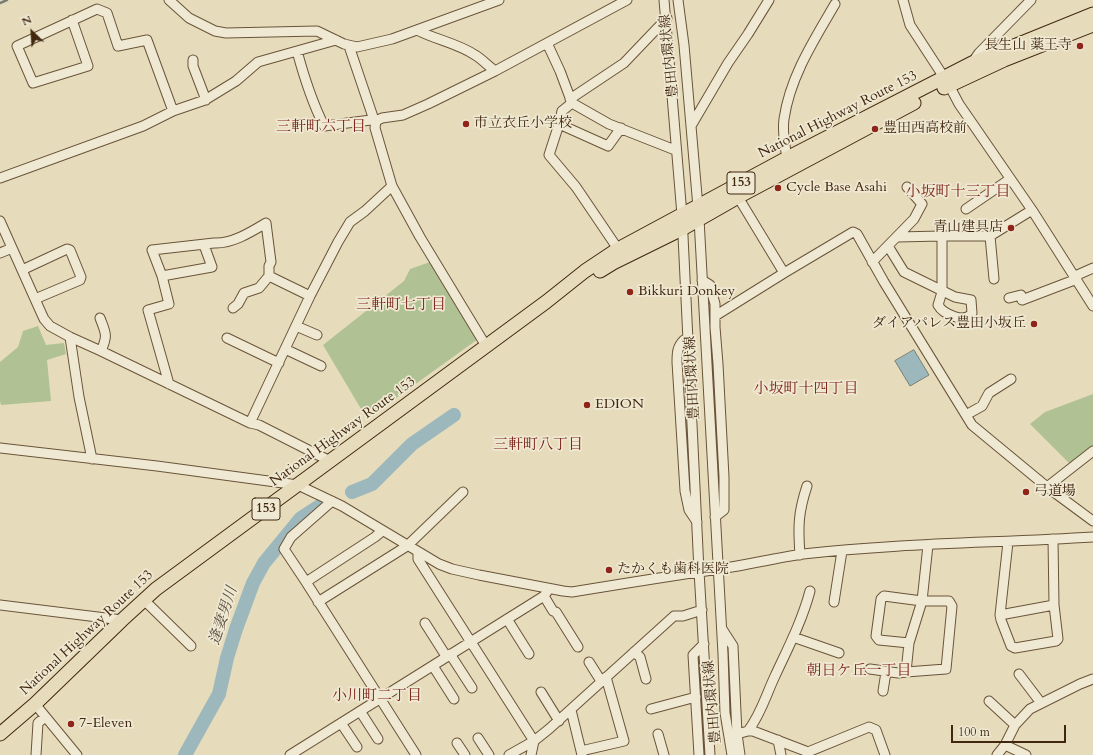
<!DOCTYPE html>
<meta charset="utf-8">
<style>
body{margin:0}
#map{position:relative;width:1093px;height:755px;overflow:hidden;background:#e6dcbb;font-family:Cardo,serif}
canvas{display:block}
.north{position:absolute;left:12px;top:12px;width:40px;height:40px;-webkit-text-stroke:3px #efe8d3;paint-order:stroke;rotate:335deg;font-size:11px;font-weight:700;line-height:16px;text-align:center;color:#41270e}
.north::after{content:'';display:block;margin:auto;width:14px;height:18px;background:#41270e;clip-path:polygon(50% 0,100% 100%,50% 72%,0 100%)}
.scale{position:absolute;left:951px;top:725px;width:115px;height:18px;box-sizing:border-box;border:2px solid #41270e;border-top:0;padding-left:5px;font-size:12px;line-height:14px;white-space:nowrap;color:#41270e;-webkit-text-stroke:3px #efe8d3;paint-order:stroke}
</style>
<div id="map">
<canvas width="1093" height="755"></canvas>
<div class="north">N</div>
<div class="scale">100 m</div>
</div>
<script>
const context = document.querySelector('canvas').getContext('2d');
context.lineJoin = 'round';
function fillPath(path, color) { context.fillStyle = color; context.fill(path, 'evenodd'); }
function strokePath(path, color, width, dash) { context.strokeStyle = color; context.lineWidth = width; context.lineCap = dash ? 'butt' : 'round'; context.setLineDash(dash || []); context.stroke(path); }
function label(font, color, halo, rows, align = 'center') {
  context.font = font + ' Cardo,"Noto Serif JP",serif'; context.lineWidth = 3.5; context.setLineDash([]); context.textBaseline = 'middle'; context.strokeStyle = halo; context.fillStyle = color; for (const [text, x, y, turn = 0] of rows) {
    context.save(); context.translate(x, y); context.rotate((+turn || 0) * Math.PI / 180); context.textAlign = isNaN(turn) ? turn : align; if (halo) context.strokeText(text, 0, 0); context.fillText(text, 0, 0); context.restore();
  }
}
const green = new Path2D(`
 M430 262 478 339 367 419 323 345 404 281 410 269Z
 M38 326 46 345 64 343 66 354 47 360 51 401 1 405 0 401V362L18 347 23 331Z
 M1093 394V449L1071 465 1030 424 1045 412Z`);
const water = new Path2D(`
 M914 350 929 375 910 386 895 361Z`);
const stream = new Path2D(`
 M0 3 7 0`);
const river = new Path2D(`
 M352 492 372 484 412 444 454 415
 M185 755 219 694 227 658 236 629 253 583 264 563 301 518 321 505`);
const minor = new Path2D(`
 M169 0 189 18 215 31 226 33 317 31 344 44 357 47 392 39 499 0
 M664 0 682 215 699 571 710 755
 M678 0 684 45 699 219 723 654 725 713 732 755
 M903 0 910 25 949 85 959 104 1032 210 1093 306
 M72 20 88 66 33 83 17 46 97 9 107 13 118 46 147 40 173 111
 M417 30C436 40 457 43 475 55 482 59 488 66 495 71
 M547 43 560 71 572 103 609 124 675 150
 M349 46 373 117 376 121 375 128 392 186 420 237 486 346
 M297 51C304 77 312 102 324 126L371 120 376 121 382 118 403 115 428 104 495 71 627 0
 M193 60V66L206 100
 M972 63 979 53 1031 0
 M570 99 624 63 667 18
 M572 103 562 111 559 124 608 146 621 128
 M559 124 549 155 576 187 618 249
 M691 126 728 63 748 34 769 0
 M787 158C785 146 782 132 784 119 790 77 814 40 835 4
 M0 178 143 126 173 111 205 100 236 81 258 62 336 40
 M738 197 784 273 853 232 857 234 884 282 972 425 1047 487 1093 521
 M966 209 1010 179
 M0 221 39 308 44 319 50 326 70 337 101 351 250 423 259 425 330 461
 M990 236 994 279
 M897 237 942 236H990L1032 210
 M888 246 904 272 955 297 971 300 972 313C965 324 943 314 938 305L942 292V236
 M0 253 12 248
 M872 262 914 219 922 204 907 187
 M22 270 67 249 70 250 81 277 80 280 35 299
 M162 276 212 267 204 245
 M269 276 310 296
 M1075 276 1093 268
 M702 280 710 285 715 304V327L718 364 724 477V510L715 517
 M1009 298 1021 295 1022 300 1077 279
 M715 316 784 273
 M100 318C106 334 108 335 101 351
 M296 326 317 335
 M70 337 79 397 92 459
 M227 338 279 363
 M687 340H684C677 347 677 353 677 362L685 491 689 510 697 522
 M285 349 321 366
 M169 384 148 310 169 304 162 276 152 250 214 243C232 244 251 232 266 223L271 262 269 266V276L259 288 244 293 238 304 233 308
 M966 415 982 406 989 393 1011 379
 M250 423 310 296 338 242 350 222 365 211 392 186
 M0 448 157 466 298 485 342 506 439 564 452 569 479 575 563 591 572 592C621 584 670 576 719 569 747 565 775 558 803 554 899 543 996 543 1093 537
 M1047 487 1093 451
 M382 531 375 537 306 582 416 755
 M1008 542 1000 615 1001 620 1011 646 1015 648 1056 641 1058 639 1054 605
 M418 553V559L534 741 531 755
 M800 555C798 527 798 513 807 486
 M306 582 284 549 291 537 332 501
 M544 596 553 611 556 612 578 647
 M884 596 922 601H949L952 606 946 669 906 672 909 643 879 640 876 636 881 599Z
 M144 600 191 646
 M318 602 407 546 463 492
 M834 602 842 551
 M0 605 122 620
 M1000 615 1054 605 1053 539
 M507 619 529 654
 M425 623 446 656
 M722 629 733 646 737 734 740 755
 M793 637 839 653
 M909 643 922 601 928 545
 M634 652 640 657 646 679
 M450 654 472 688
 M589 662 601 681
 M433 666 454 699
 M870 669 898 673 906 672
 M1019 674 1041 703
 M883 691 886 672
 M541 692 559 721
 M989 701 1015 725
 M35 704 77 755
 M651 709 696 697
 M571 710 582 755
 M360 711 378 739
 M341 723 357 747
 M748 731C761 714 766 695 775 676 788 648 802 621 810 591
 M658 734 664 755
 M737 734 748 731H753L808 752 869 727 876 730 885 755
 M478 738 489 755
 M778 740 781 755
 M457 743 465 755
 M1005 745 1026 755
 M581 751 624 741 606 677
 M36 755 38 723 45 717
 M290 755 544 596 549 589
 M509 755 534 741 549 729 674 616H683L702 610
 M699 755 693 655 704 644
 M997 755 1005 745 1015 725 1030 709 1080 684 1093 679`);
const highway = new Path2D(`
 M944 88 1004 60 1093 25
 M600 271 613 263 682 229 738 197 914 103
 M0 734 35 704 122 620 156 589 546 302 585 271 618 249 787 158 972 63 1093 14`);
const markers = [
 [1080,46,4,"#8f2418"],
 [466,124,4,"#8f2418"],
 [875,129,4,"#8f2418"],
 [778,188,4,"#8f2418"],
 [1011,228,4,"#8f2418"],
 [630,292,4,"#8f2418"],
 [1034,324,4,"#8f2418"],
 [587,405,4,"#8f2418"],
 [1026,492,4,"#8f2418"],
 [609,570,4,"#8f2418"],
 [71,724,4,"#8f2418"]
];
const shields = [
 [741,183,28],
 [266,509,28]
];
const shieldNames = [
 ["153",741,183],
 ["153",266,509]
];
const poiNames = [
 ["長生山 薬王寺",1072,46,"right"],
 ["市立衣丘小学校",474,124],
 ["豊田西高校前",883,129],
 ["Cycle Base Asahi",786,188],
 ["青山建具店",1003,228,"right"],
 ["Bikkuri Donkey",638,292],
 ["ダイアパレス豊田小坂丘",1026,324,"right"],
 ["EDION",595,405],
 ["弓道場",1034,492],
 ["たかくも歯科医院",617,570],
 ["7-Eleven",79,724]
];
const streetNames = [
 ["豊田内環状線",670,56,-96],
 ["National Highway Route 153",838,115,-27],
 ["豊田内環状線",693,378,-93],
 ["National Highway Route 153",343,432,-36],
 ["National Highway Route 153",87,633,-43],
 ["豊田内環状線",713,702,-95]
];
const neighbourhoodNames = [
 ["三軒町六丁目",321,128],
 ["小坂町十三丁目",958,193],
 ["三軒町七丁目",401,306],
 ["小坂町十四丁目",806,390],
 ["三軒町八丁目",538,446],
 ["朝日ケ丘一丁目",859,672],
 ["小川町二丁目",377,697]
];
const waterNames = [
 ["逢妻男川",224,616,-72]
];
fillPath(green, '#b0c294');
fillPath(water, '#9db8bc');
strokePath(water, '#787e76', 1);
strokePath(stream, '#787e76', 2.5);
strokePath(river, '#9db8bc', 14);
strokePath(minor, '#6a5439', 11);
strokePath(highway, '#41270e', 15);
strokePath(minor, '#efe8d3', 9);
strokePath(highway, '#e6dcbb', 13);
for (const [x, y, r, color] of markers) { const dot = new Path2D(); dot.arc(x, y, r, 0, 2 * Math.PI); context.fillStyle = color; context.fill(dot); strokePath(dot, '#efe8d3', 1.5); }
for (const [x, y, w] of shields) { const box = new Path2D(); box.roundRect(x - w / 2, y - 11, w, 22, 3); context.fillStyle = '#efe8d3'; context.fill(box); strokePath(box, '#41270e', 1); }
label('bold 13px', '#41270e', null, shieldNames);
label('14px', '#41270e', '#efe8d3', poiNames, 'left');
label('14px', '#41270e', '#efe8d3', streetNames);
label('15px', '#7a1f14', '#efe8d3', neighbourhoodNames);
label('italic 15px', '#584b3a', '#efe8d3', waterNames);
</script>
